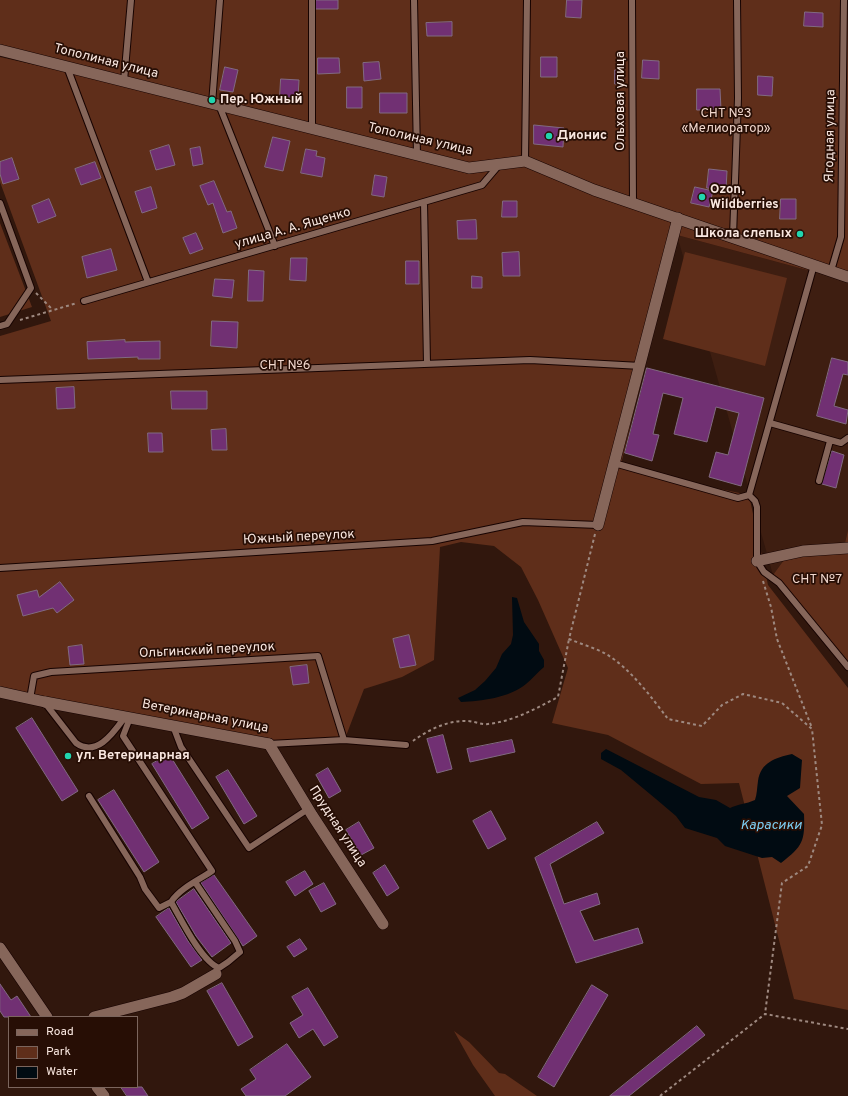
<!DOCTYPE html>
<meta charset="utf-8">
<style>
body{margin:0}
#map{position:relative;width:848px;height:1096px;overflow:hidden;background:#31170d;font-family:Overpass,sans-serif}
canvas{display:block}
.legend{position:absolute;left:8px;top:1016px;width:130px;height:72px;box-sizing:border-box;background:#270e05;border:1px solid #7b655d;margin:0;padding:5px 7px;list-style:none;font-size:12px;color:#f9e7e0}
.legend li{display:flex;align-items:center;gap:8px;height:20px}
.legend b{width:20px;border:1px solid #7b655d}
</style>
<div id="map">
<canvas width="848" height="1096"></canvas>
<ul class="legend">
<li><b style="height:5px;background:#86665a"></b>Road</li>
<li><b style="height:11px;background:#5f2e1a"></b>Park</li>
<li><b style="height:11px;background:#010b12"></b>Water</li>
</ul>
</div>
<script>
const context = document.querySelector('canvas').getContext('2d');
context.lineJoin = 'round';
function fillPath(path, color) { context.fillStyle = color; context.fill(path, 'evenodd'); }
function strokePath(path, color, width, dash) { context.strokeStyle = color; context.lineWidth = width; context.lineCap = dash ? 'butt' : 'round'; context.setLineDash(dash || []); context.stroke(path); }
function label(font, color, halo, rows, align = 'center') {
  context.font = font + ' Overpass,sans-serif'; context.lineWidth = 3.5; context.setLineDash([]); context.textBaseline = 'middle'; context.strokeStyle = halo; context.fillStyle = color; for (const [text, x, y, turn = 0] of rows) {
    context.save(); context.translate(x, y); context.rotate((+turn || 0) * Math.PI / 180); context.textAlign = isNaN(turn) ? turn : align; if (halo) context.strokeText(text, 0, 0); context.fillText(text, 0, 0); context.restore();
  }
}
const built = new Path2D(`
 M677 235 848 281V530L845 543 789 553 773 575Z`);
const green = new Path2D(`
 M0 0H848V281L677 235 620 468 749 495 768 585 848 688V1010L794 999 739 783 701 784 608 735 552 723 568 668 538 600 521 567 494 546 461 542 440 547 434 660 402 677 364 689 346 736 268 746 0 695V336L51 321 0 182V57L443 158 0 46Z
 M0 223 32 307 0 317Z
 M685 252 787 278 765 366 663 339Z
 M848 530V670L773 575 789 553 845 543Z
 M454 1031 469 1042 499 1073 505 1074 537 1096H495L473 1065Z`);
const water = new Path2D(`
 M512 597 517 598 524 622 539 644V651L544 660V667C538 672 532 679 526 684 509 698 481 701 461 702L458 698 475 690 485 681 496 668 502 654 511 644 513 635Z
 M606 749 699 797 716 800 730 808C738 804 746 804 755 800 757 794 757 788 758 781 761 762 775 758 792 754L802 760 800 788 787 796 804 814C805 841 803 846 781 863L772 857 762 858 725 846 717 838 685 828 676 816 656 799 621 770 601 759V753Z`);
const building = new Path2D(`
 M316 0H338V9H316Z
 M567 0H582L581 18 566 17Z
 M805 12 823 13V27L804 26Z
 M452 22V36H427L426 23Z
 M541 57H557V77H541Z
 M318 58H339L340 73 318 74Z
 M643 60 659 61V79L642 78Z
 M379 62 381 79 364 81 363 63Z
 M225 67 238 70 233 92 220 90Z
 M615 70H624V84H615Z
 M758 76 773 77 772 96 758 95Z
 M281 79 299 80 298 98 280 97Z
 M347 87H362V108H347Z
 M697 89H720L721 110H697Z
 M380 93H407V113H380Z
 M534 125 564 128 563 147 534 144Z
 M273 137 290 141 283 171 265 167Z
 M169 145 175 165 156 170 150 151Z
 M200 147 203 164 193 166 190 149Z
 M306 149 317 151 316 156 325 158 322 177 301 173Z
 M12 158 19 179 3 184 0 174V162Z
 M95 162 101 178 81 185 75 169Z
 M709 169 727 171 726 190 707 188Z
 M375 175 387 177 384 197 372 195Z
 M214 181 227 212 231 211 237 228 223 233 213 203 208 205 200 186Z
 M151 187 157 208 142 213 135 192Z
 M695 187 713 191 709 207 691 203Z
 M49 199 56 216 38 223 32 206Z
 M781 199H796V219H780Z
 M503 201H517V217H502Z
 M476 220 477 239H458L457 221Z
 M196 233 203 249 190 254 183 238Z
 M111 249 117 270 87 278 82 257Z
 M519 252 520 276H503L502 253Z
 M291 258H307L306 281 290 280Z
 M406 261H419V284H406Z
 M249 270 264 271 263 301H248Z
 M472 276 482 277V288H472Z
 M215 279 234 280 232 298 213 296Z
 M212 321 238 322 237 348 211 346Z
 M125 340V342L160 341V359H138V357L88 359 87 342Z
 M832 358 848 362V375L843 374 834 406 848 410 846 424 817 416Z
 M647 368 764 398 741 486 709 477 716 452 728 455 739 413 716 407 707 442 674 434 683 398 663 393 653 434 659 435 652 461 625 453Z
 M74 387 75 408 57 409 56 388Z
 M171 391H207V409H172Z
 M226 429 227 450H212L211 430Z
 M148 433H162L163 452H149Z
 M832 451 844 455 836 488 822 484Z
 M60 582 74 600 57 613 53 608 23 616 17 595 37 590 39 597Z
 M409 635 416 665 400 668 393 639Z
 M82 645 84 664 70 665 68 647Z
 M307 665 309 683 293 685 290 667Z
 M32 718 78 791 62 801 16 728Z
 M443 735 452 769 437 773 427 739Z
 M512 740 515 752 470 762 467 749Z
 M169 754 209 818 192 829 152 764Z
 M328 768 341 791 329 798 316 775Z
 M228 770 257 816 244 824 216 777Z
 M114 790 159 862 144 872 98 800Z
 M491 811 506 839 488 849 473 821Z
 M359 822 374 848 361 855 346 830Z
 M597 822 604 833 550 864 564 904 597 893 600 904 580 911 594 941 638 928 643 943 576 963 535 858Z
 M385 865 399 888 387 896 373 873Z
 M305 871 313 884 295 896 286 882Z
 M214 875 257 936 243 946 201 883Z
 M324 883 336 904 321 912 309 891Z
 M194 889 231 943 212 957 196 936 176 902Z
 M169 908 188 941 202 960 191 967 156 917Z
 M300 939 307 949 294 957 287 947Z
 M222 983 253 1037 238 1046 207 991Z
 M0 984 11 1000 17 996 31 1017H4L0 1011Z
 M592 985 608 995 554 1087 538 1077Z
 M308 988 338 1037 324 1046 313 1029 299 1038 290 1023 303 1015 292 997Z
 M697 1026 705 1035 629 1096H610Z
 M287 1044 311 1077 285 1096H246L241 1089 256 1079 250 1070Z
 M121 1087H142L148 1096H127Z`);
const path = new Path2D(`
 M36 293 53 310
 M20 320 77 303
 M595 534 569 639C581 644 595 648 606 654 630 668 652 698 668 719L702 726 722 705 743 694 782 703 812 729 822 825 808 866 782 883 765 1014
 M763 581 771 607 777 639 812 728
 M413 741C428 730 448 720 467 721 474 721 481 725 488 724 514 721 535 709 558 697L569 639
 M660 1096 765 1014 848 1029`);
const service = new Path2D(`
 M312 0V129
 M414 0 417 155
 M632 0 633 203
 M67 67 148 282
 M124 81 131 0
 M212 104 220 0
 M219 105 275 246
 M525 161 527 0
 M424 202 427 364
 M0 203 31 288 7 324 0 326
 M733 236 738 98 737 0
 M831 271 841 237 844 0
 M84 301 482 185 499 165
 M0 380 530 360 641 366
 M770 423 841 443 848 438
 M614 463 738 498 749 495 814 265
 M819 481 830 441
 M749 495 755 501 757 507V561L764 572 779 583 848 667
 M0 568 432 541 523 522 598 525
 M30 699 34 676 51 672 318 656 344 740
 M45 703 76 743C97 758 114 732 125 717
 M130 718 123 736 212 871C199 880 180 888 171 902 181 919 201 961 219 968L228 962 240 952 235 941 195 882
 M173 726 181 747 249 848 308 809
 M269 744 344 740 406 745
 M89 796 140 877 145 889 159 908 171 902`);
const minor = new Path2D(`
 M598 525 678 218
 M757 561 803 551 848 548
 M0 692 45 702
 M269 744 312 815 383 924
 M0 948 47 1017
 M94 1017 172 997 183 993 216 974
 M97 1087 104 1096`);
const tertiary = new Path2D(`
 M0 50 469 168 525 161 594 190 848 277
 M45 702 269 744`);
const markers = [
 [212,100,4,"#21d5af"],
 [549,136,4,"#21d5af"],
 [702,197,4,"#21d5af"],
 [800,234,4,"#21d5af"],
 [68,756,4,"#21d5af"]
];
const streetNames = [
 ["Тополиная улица",106,62,14],
 ["Ольховая улица",621,101,-90],
 ["Ягодная улица",831,136,-89],
 ["Тополиная улица",420,140,13],
 ["улица А. А. Ященко",293,229,-16],
 ["Южный переулок",299,538,-3],
 ["Ольгинский переулок",207,651,-3],
 ["Ветеринарная улица",205,717,11],
 ["Прудная улица",337,827,57]
];
const poiNames = [
 ["Пер. Южный",220,100],
 ["Дионис",557,136],
 ["Ozon,",710,190],
 ["Wildberries",710,205],
 ["Школа слепых",792,234,"right"],
 ["ул. Ветеринарная",76,756]
];
const parkNames = [
 ["СНТ №3",726,114],
 ["«Мелиоратор»",726,129],
 ["СНТ №6",285,366],
 ["СНТ №7",817,580]
];
const waterNames = [
 ["Карасики",771,826]
];
fillPath(built, '#3e1e11');
fillPath(green, '#5f2e1a');
fillPath(water, '#010b12');
fillPath(building, '#713073');
strokePath(building, '#816a81', 1);
strokePath(service, '#170300', 8);
strokePath(minor, '#170300', 12);
strokePath(tertiary, '#170300', 12);
strokePath(path, '#9e8980', 2, [3, 3]);
strokePath(service, '#86665a', 6);
strokePath(minor, '#86665a', 11);
strokePath(tertiary, '#86665a', 11);
for (const [x, y, r, color] of markers) { const dot = new Path2D(); dot.arc(x, y, r, 0, 2 * Math.PI); context.fillStyle = color; context.fill(dot); strokePath(dot, '#270e05', 1.5); }
label('13px', '#f9e7e0', '#270e05', streetNames);
label('bold 13px', '#f9e7e0', '#270e05', poiNames, 'left');
label('13px', '#f0d6cc', '#270e05', parkNames);
label('italic 14px', '#7dcef3', '#270e05', waterNames);
</script>
